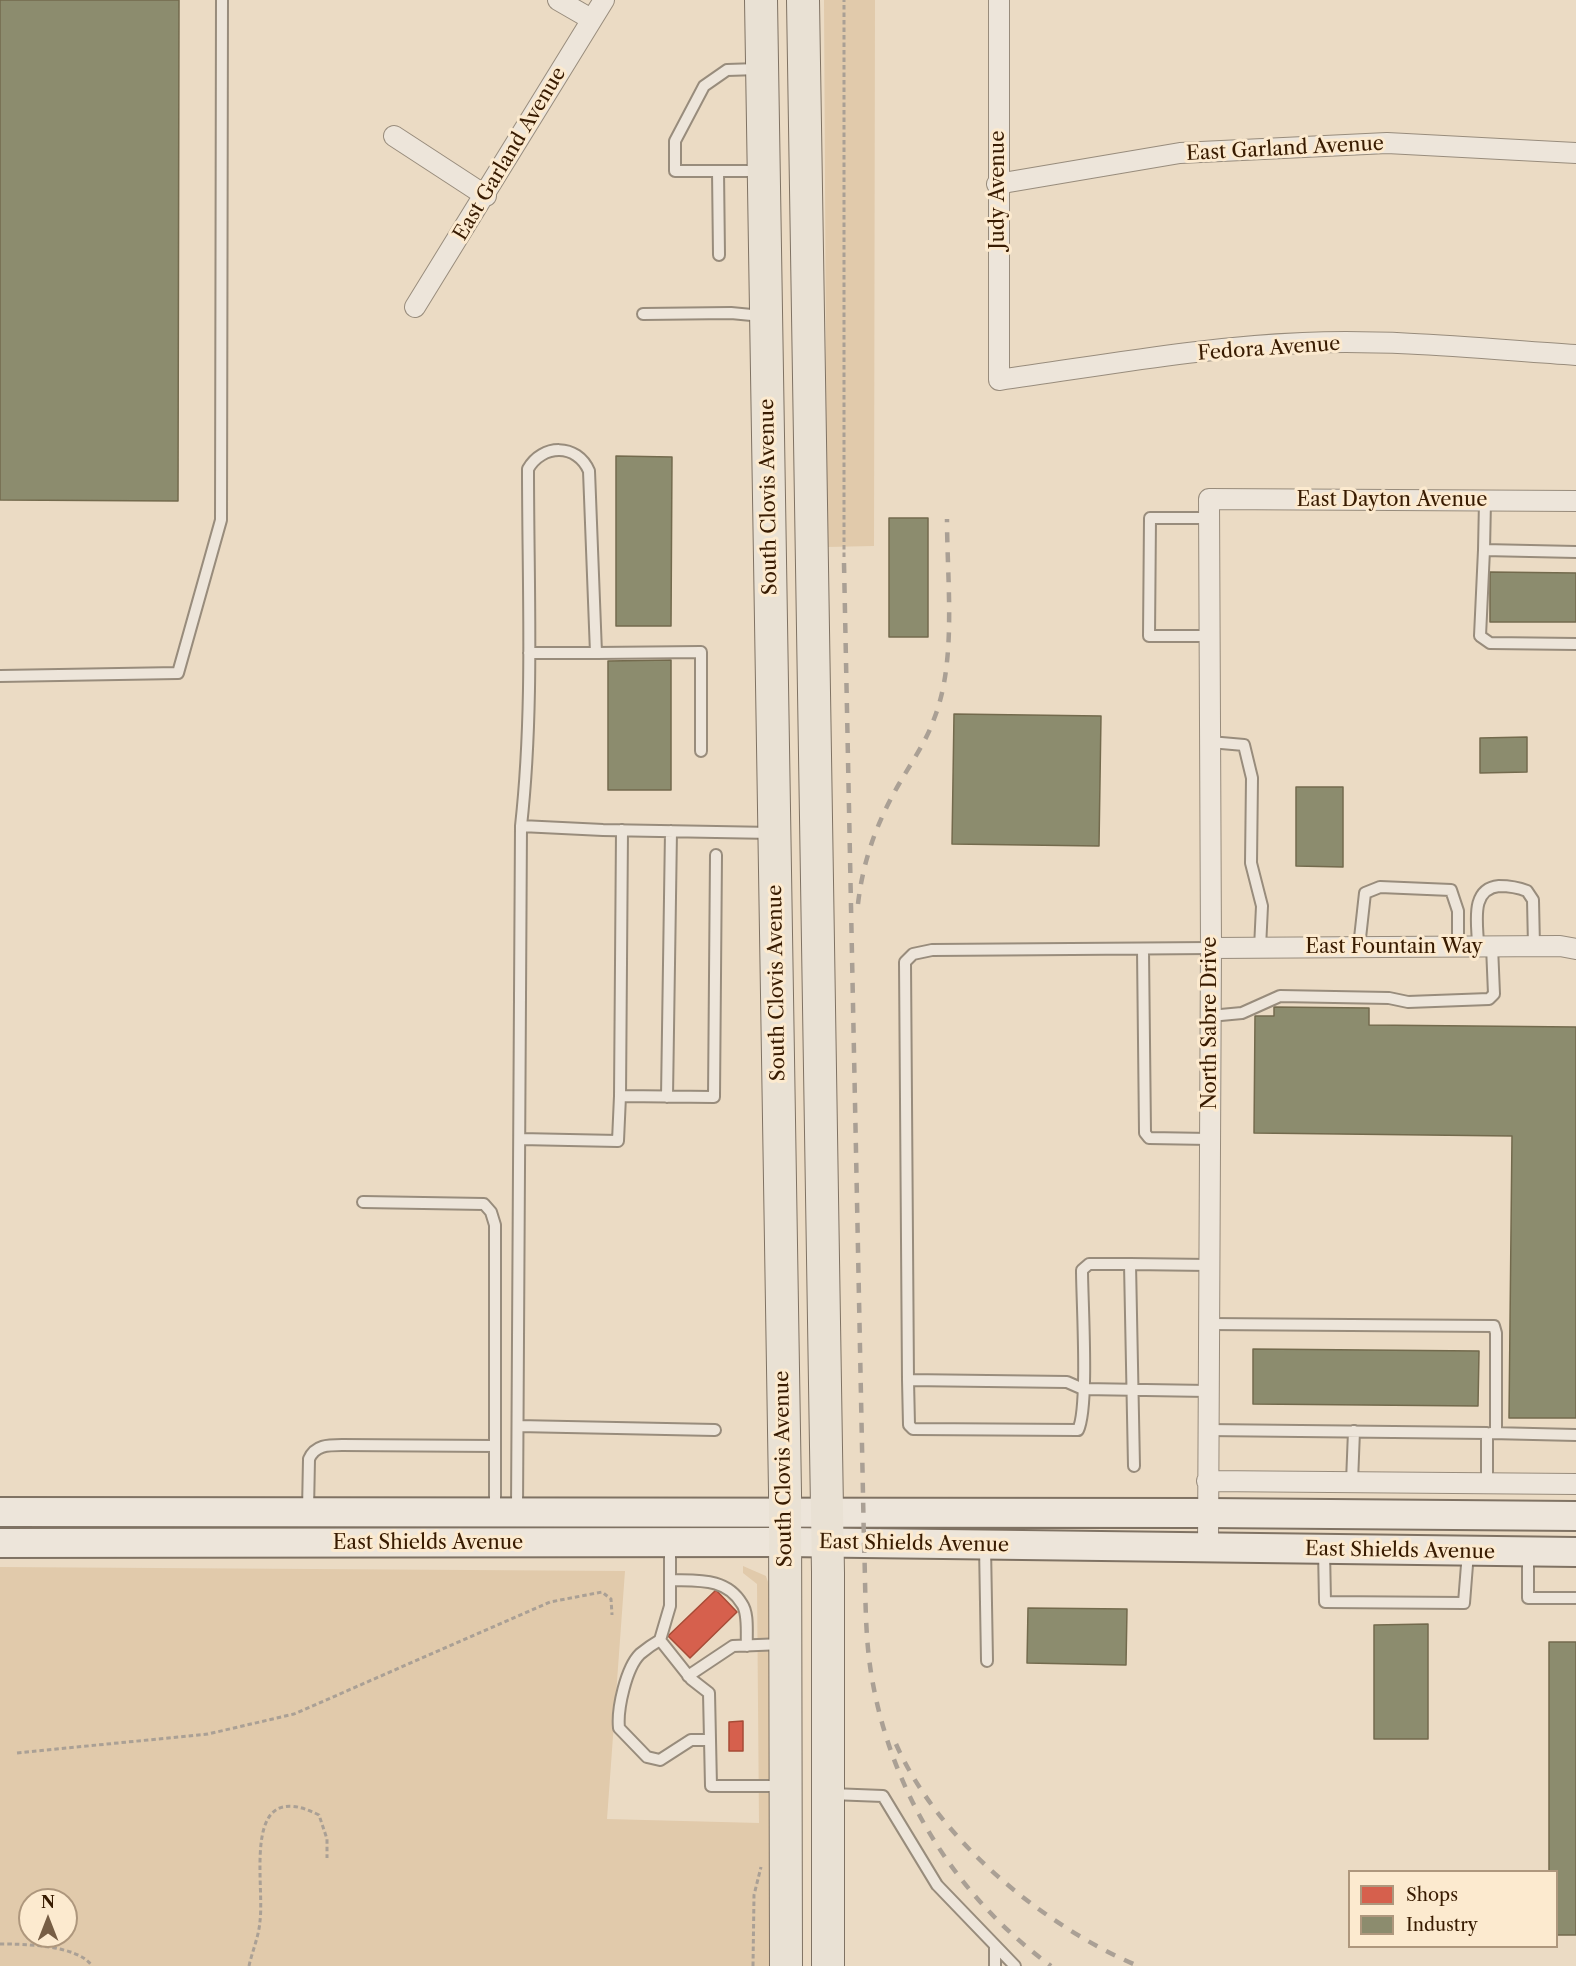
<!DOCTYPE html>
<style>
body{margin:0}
#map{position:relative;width:1576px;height:1966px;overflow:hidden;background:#ebdbc4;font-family:"Libre Caslon Text",serif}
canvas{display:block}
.legend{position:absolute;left:1348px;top:1870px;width:210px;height:78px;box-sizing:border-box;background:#fceacf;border:2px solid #ae977d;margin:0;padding:8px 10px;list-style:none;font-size:18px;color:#381b01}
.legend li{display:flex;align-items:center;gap:12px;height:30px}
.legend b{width:30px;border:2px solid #ae977d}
.north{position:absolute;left:18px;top:1888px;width:60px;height:60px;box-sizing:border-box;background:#fceacf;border:2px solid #ae977d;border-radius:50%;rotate:0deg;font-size:16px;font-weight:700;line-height:24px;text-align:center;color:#381b01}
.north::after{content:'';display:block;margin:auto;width:21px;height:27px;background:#775e45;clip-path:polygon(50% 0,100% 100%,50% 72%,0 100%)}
</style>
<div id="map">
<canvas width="1576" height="1966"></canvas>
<ul class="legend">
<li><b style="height:16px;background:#d6604d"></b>Shops</li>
<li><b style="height:16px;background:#8c8c6e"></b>Industry</li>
</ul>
<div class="north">N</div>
</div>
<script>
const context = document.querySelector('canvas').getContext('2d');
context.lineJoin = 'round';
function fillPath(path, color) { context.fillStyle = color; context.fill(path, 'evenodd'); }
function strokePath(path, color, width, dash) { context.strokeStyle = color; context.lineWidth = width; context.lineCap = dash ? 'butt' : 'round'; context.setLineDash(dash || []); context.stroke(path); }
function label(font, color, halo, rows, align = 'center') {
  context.font = font + ' "Libre Caslon Text",serif'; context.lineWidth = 6; context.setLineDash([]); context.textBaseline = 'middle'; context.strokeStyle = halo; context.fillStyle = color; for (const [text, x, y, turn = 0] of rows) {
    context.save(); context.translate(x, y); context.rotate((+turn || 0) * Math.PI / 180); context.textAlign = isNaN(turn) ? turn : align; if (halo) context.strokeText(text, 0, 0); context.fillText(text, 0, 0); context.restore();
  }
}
const green = new Path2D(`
 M824 0H875L874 546 827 547Z
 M743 1566 766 1576 771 1591V1966H0V1567L625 1571 607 1819 759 1823 757 1584 743 1573ZM30 1900H66V1936H30Z`);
const shops = new Path2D(`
 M716 1590 737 1612 690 1658 668 1636Z
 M743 1721V1751H729V1722Z`);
const industry = new Path2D(`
 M0 0H179L178 501 0 500Z
 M616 456 672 457 671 626H616Z
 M889 518H928V637H889Z
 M1490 572 1576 573V622H1490Z
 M671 660V790H608V661Z
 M954 714 1101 716 1099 846 952 844Z
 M1527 737V772L1480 773V738Z
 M1296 787H1343V867L1296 866Z
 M1274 1007 1369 1008V1025L1576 1027V1418H1509L1512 1136 1254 1133 1255 1016H1274Z
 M1253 1349 1479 1351 1478 1406 1253 1404Z
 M1028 1608 1127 1609 1126 1665 1027 1663Z
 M1428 1624V1739H1374V1625Z
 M1549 1642H1576V1935H1556V1872H1549Z`);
const path = new Path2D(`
 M844 557V0
 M17 1753 208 1734 294 1714 550 1602 602 1592 611 1599 612 1615
 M0 1944C24 1944 78 1945 92 1966
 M249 1966C252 1952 259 1936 260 1921 265 1882 240 1775 319 1815L327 1839V1858
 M753 1966 754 1895 761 1867`);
const service = new Path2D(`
 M758 69 727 70 704 86 675 141V171H763
 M718 171 719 255
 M643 314 731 313 762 316
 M1209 518H1150L1149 636H1210
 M1484 550 1485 501
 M1576 552 1484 550 1480 636 1490 643 1576 644
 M529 653H596
 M0 676 178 673 221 520 222 0
 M1210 742 1244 745 1252 778 1251 863 1262 906 1260 948
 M521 826 603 830 773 833
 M1478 946C1478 925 1469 889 1499 886 1509 886 1517 887 1527 891L1533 900 1534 946
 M1359 947 1365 893 1380 887 1451 890 1458 911V947
 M1143 950 1145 1133 1149 1138 1210 1139
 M1210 1016 1242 1013 1280 996 1389 998 1408 1002 1489 999 1494 994 1492 946
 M620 1096 622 830
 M667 1097 671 831
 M520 1139 618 1141 620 1096 714 1097 716 855
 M363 1202 484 1204 491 1212 495 1225V1513
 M1130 1264 1209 1265
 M1208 1324 1494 1326 1496 1333V1433
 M908 1380 909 1425 913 1429 1078 1430C1089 1408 1082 1301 1082 1270L1089 1264H1130L1134 1466
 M1208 1391 1083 1389 1067 1382 908 1380 905 962 913 954 932 950 1211 948
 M518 1426 715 1430
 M1207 1430 1487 1433V1483
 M1491 1433 1576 1435
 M1352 1482 1354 1431
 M308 1510 309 1459C315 1445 328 1445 342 1445L495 1446
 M517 1510 521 826C534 708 528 588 528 469 542 444 577 443 589 471L596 653 701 652V751
 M670 1543V1606L660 1640 691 1679 709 1693 711 1786H782
 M985 1546 987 1661
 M1324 1550 1325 1602 1464 1603 1468 1552
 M1528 1553V1598H1576
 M670 1580C697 1581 726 1577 742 1604 749 1614 746 1634 747 1646
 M660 1640C653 1644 646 1649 640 1654 626 1668 617 1709 619 1728L647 1757 660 1760 691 1740H710
 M688 1676 733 1646 783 1644
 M831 1794 883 1796 937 1885 1015 1966
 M995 1947V1966`);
const minor = new Path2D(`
 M558 0 591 19
 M999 0V380C1100 366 1201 347 1303 343 1393 339 1485 349 1576 355
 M394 136 486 196
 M997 184 1180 153 1387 143 1576 153
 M415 307 604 0
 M1211 948 1560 946 1576 949
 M1207 1481 1576 1484
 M1208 1547 1211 948 1209 499 1576 501`);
const secondary = new Path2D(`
 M0 1512 1208 1513 1576 1516
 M0 1543 785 1542 1576 1552`);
const primary = new Path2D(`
 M761 0 785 1492 786 1966
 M803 0 828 1572V1966`);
const rail = new Path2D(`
 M844 563 864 1544C866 1591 864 1638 873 1684 894 1797 958 1898 1051 1966
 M858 904C863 860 877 822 899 784 911 763 926 742 934 719 957 661 947 582 947 519
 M896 1744C938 1840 1044 1926 1138 1966`);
const streetNames = [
 ["East Garland Avenue",1285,149,-3],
 ["East Garland Avenue",510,154,-59],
 ["Judy Avenue",998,190,-90],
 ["Fedora Avenue",1269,349,-4],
 ["South Clovis Avenue",769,497,-91],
 ["East Dayton Avenue",1392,500],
 ["East Fountain Way",1394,947],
 ["South Clovis Avenue",777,983,-91],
 ["North Sabre Drive",1210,1023,-90],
 ["South Clovis Avenue",784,1469,-91],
 ["East Shields Avenue",428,1543],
 ["East Shields Avenue",914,1544,1],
 ["East Shields Avenue",1400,1551,1]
];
fillPath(green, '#e1caab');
fillPath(shops, '#d6604d');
strokePath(shops, '#a74b36', 1.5);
fillPath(industry, '#8c8c6e');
strokePath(industry, '#736a4d', 1.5);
strokePath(service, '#988c7c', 14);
strokePath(minor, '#988c7c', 22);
strokePath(secondary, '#7f7263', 32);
strokePath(primary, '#7f7263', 34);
strokePath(path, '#aaa095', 3, [4.5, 3]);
strokePath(service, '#ede5da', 10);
strokePath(minor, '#ede5da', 20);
strokePath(secondary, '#ede5da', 28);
strokePath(primary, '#e9e1d4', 32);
strokePath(rail, '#aaa095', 4.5, [10, 10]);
label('20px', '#381b01', '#fceacf', streetNames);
</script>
